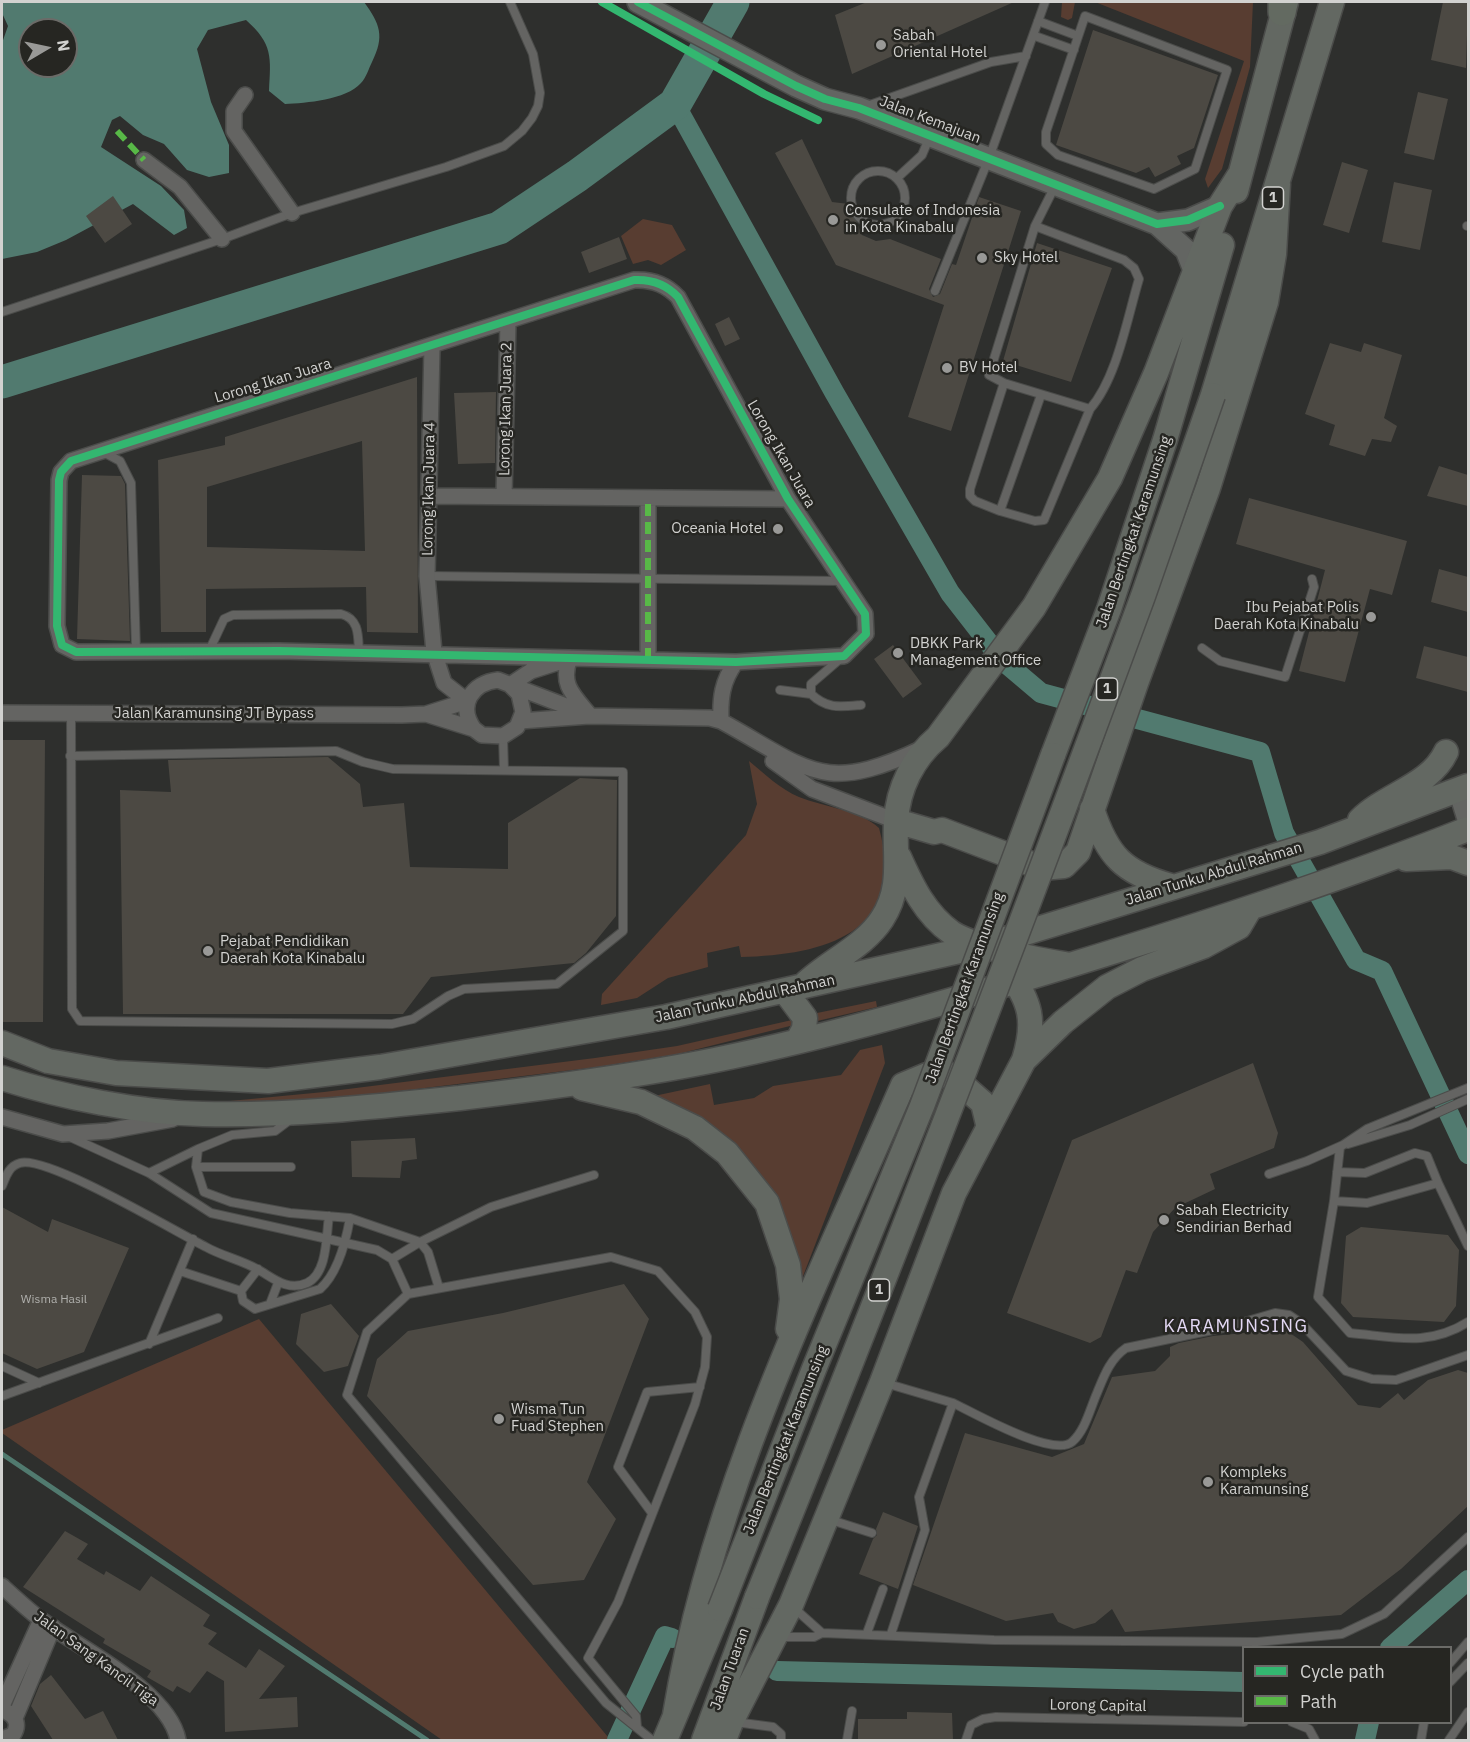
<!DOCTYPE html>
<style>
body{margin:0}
#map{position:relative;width:1470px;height:1742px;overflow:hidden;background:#2e2f2d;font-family:"IBM Plex Sans",sans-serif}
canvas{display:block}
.frame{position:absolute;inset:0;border:3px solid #d2d2d0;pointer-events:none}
.legend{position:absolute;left:1242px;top:1646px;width:210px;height:78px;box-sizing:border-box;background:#262622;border:2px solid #6b6b68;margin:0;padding:8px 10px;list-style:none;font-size:18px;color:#d2d2d0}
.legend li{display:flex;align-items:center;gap:12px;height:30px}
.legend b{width:30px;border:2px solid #6b6b68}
.north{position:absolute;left:18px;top:18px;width:60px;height:60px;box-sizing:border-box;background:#262622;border:2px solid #6b6b68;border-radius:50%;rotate:81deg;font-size:16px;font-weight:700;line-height:24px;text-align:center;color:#d2d2d0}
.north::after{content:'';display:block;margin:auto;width:21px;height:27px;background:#999997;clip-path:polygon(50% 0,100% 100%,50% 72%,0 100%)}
</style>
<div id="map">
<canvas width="1470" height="1742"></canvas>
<div class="frame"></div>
<ul class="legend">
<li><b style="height:8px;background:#33b770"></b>Cycle path</li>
<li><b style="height:8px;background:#58b947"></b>Path</li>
</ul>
<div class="north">N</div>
</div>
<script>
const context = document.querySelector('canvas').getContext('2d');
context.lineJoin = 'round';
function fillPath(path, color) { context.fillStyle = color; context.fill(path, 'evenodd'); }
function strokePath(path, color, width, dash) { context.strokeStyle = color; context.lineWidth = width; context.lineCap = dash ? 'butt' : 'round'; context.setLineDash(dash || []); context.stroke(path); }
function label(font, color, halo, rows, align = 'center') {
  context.font = font + ' "IBM Plex Sans",sans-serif'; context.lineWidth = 5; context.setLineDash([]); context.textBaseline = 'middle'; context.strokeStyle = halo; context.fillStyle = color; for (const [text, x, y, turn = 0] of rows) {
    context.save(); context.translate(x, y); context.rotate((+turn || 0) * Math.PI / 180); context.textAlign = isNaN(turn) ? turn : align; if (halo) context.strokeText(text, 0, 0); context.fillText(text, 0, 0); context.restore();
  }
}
const green = new Path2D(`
 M1062 2H1075L1072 18 1068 20 1061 17Z
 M1095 2H1253L1250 67 1222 169 1208 188 1205 179 1244 61Z
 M643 219 672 225 686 250 661 265 648 260 633 264 621 236Z
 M749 761C765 774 780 789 799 797 824 807 860 810 879 828 908 933 825 955 741 957L739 946 707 953 708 967 668 978 637 998 601 1005 602 994 746 835 757 804Z
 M876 1001 877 1007 813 1022 812 1014Z
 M792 1020 794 1025 678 1054 597 1067 269 1107 209 1103 324 1092 595 1058 677 1046Z
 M882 1045 885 1063 800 1284 772 1205 654 1096 710 1084 714 1105 754 1098 773 1086 841 1075 860 1050Z
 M259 1319 608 1737 607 1740H442L2 1433V1430Z`);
const water = new Path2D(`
 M2 2H364C380 24 385 36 372 62 369 68 366 78 361 83 346 100 306 103 285 104L269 91C271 57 273 44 246 20L208 30 197 49 211 102 229 145V173L209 177 187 170 164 144 143 135 120 116 112 120 101 147 161 186 184 210 187 228 174 235 133 204 66 240 37 252 2 259V43L8 26 2 13ZM30 30H66V66H30Z`);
const stream = new Path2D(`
 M2 1454 427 1740`);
const canal = new Path2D(`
 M675 104 834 392 950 593 1002 660 1041 693 1260 752 1284 833 1356 960 1382 971 1468 1154
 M1390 1648 1468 1580
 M777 1671 1244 1682
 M617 1740 665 1636 672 1638
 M1365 1740 1369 1722`);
const river = new Path2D(`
 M2 382 499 228 577 176 675 104 733 2`);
const building = new Path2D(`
 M867 2H1014L852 74 835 15Z
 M1443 2H1468L1466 68 1431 60Z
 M1093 30 1218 75 1194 148 1177 156 1181 164 1155 177 1149 167 1136 173 1056 145Z
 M1418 92 1448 99 1434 160 1404 153Z
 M802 139 832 202 849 204 862 235 876 241 890 239 941 259 929 289 933 297 940 294 952 264 956 265 979 197 1021 211 951 431 908 417 944 305 836 265 775 153Z
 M1342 162 1368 170 1349 233 1323 225Z
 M1394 182 1432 190 1420 250 1382 242Z
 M113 196 132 224 105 243 86 216Z
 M619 237 627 259 589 273 581 252Z
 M1037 243 1112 268 1071 382 1003 361Z
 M729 317 740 339 725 346 715 324Z
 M1330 343 1361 352 1364 343 1402 355 1384 418 1397 426 1391 442 1372 439 1365 456 1329 445 1335 425 1305 414Z
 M417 377 418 633 367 632 366 587 206 589V632H161L158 460 225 445V437ZM362 441 365 551 207 547V487Z
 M496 392 495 463 458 464 454 393Z
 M1439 466 1468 475V506L1427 496Z
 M82 475 121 476 125 484 130 641 77 639Z
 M1249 498 1407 541 1392 595 1370 589 1345 682 1299 671 1325 570 1236 544Z
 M1439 569 1468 577V612L1431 602Z
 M893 645 922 684 903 698 874 659Z
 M1424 646 1468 657V692L1416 678Z
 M2 740H45L43 1022H2Z
 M328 757 360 784 363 807 404 803 410 867 508 869V823L580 778 617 780 616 916 586 953 574 963 431 977 403 1014H123L120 790 171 792 168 760Z
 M1253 1063 1278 1133 1274 1148 1210 1174 1215 1189 1175 1208 1153 1232 1137 1273 1126 1270 1101 1337 1090 1343 1007 1313 1072 1140Z
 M415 1138 417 1159 402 1161 400 1178 352 1177 351 1141Z
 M2 1207 48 1232 52 1219 129 1248 84 1352 37 1369 2 1353Z
 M1361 1227 1448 1235 1459 1250 1456 1306 1444 1322 1353 1317 1341 1303 1346 1236Z
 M624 1284 649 1319 587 1482 616 1519 584 1580 533 1585 367 1396 377 1359 408 1331 503 1313Z
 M331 1304 359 1336 348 1366 324 1372 296 1344 301 1314Z
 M1284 1329 1303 1342 1358 1405 1380 1408 1398 1393 1404 1400 1428 1380 1458 1370 1468 1373V1506L1401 1569 1341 1615 1125 1632 1112 1609 1095 1623 1074 1629 1058 1622 1053 1613 1006 1621 913 1585 965 1433 1052 1457 1084 1444 1112 1377 1155 1371 1170 1356V1347L1179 1343 1213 1336Z
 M883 1512 918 1526 898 1589 859 1574 873 1539 877 1535 876 1529Z
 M65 1531 88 1544 77 1559 104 1575 106 1571 140 1591 151 1576 210 1615 203 1626 217 1633 208 1644 246 1668 259 1649 285 1666 259 1699 297 1697 298 1727 225 1732 224 1681 207 1671 190 1693 177 1686 173 1692 147 1677 151 1671 103 1643 105 1639 23 1587Z
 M51 1675 85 1719 103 1711 118 1740H53L31 1706 40 1684Z
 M907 1712 952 1713 953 1740H858V1719H907Z`);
const lane = new Path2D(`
 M1085 16 1227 70 1195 169 1154 189 1058 155 1046 144V132Z
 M1038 21 1078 36
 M1035 36 1074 50
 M867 106 991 62 1026 56
 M851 198a27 27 0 1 1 54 0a27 27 0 1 1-54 0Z
 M897 178 922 155 930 136
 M1035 226 1124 260 1134 268 1139 279C1127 319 1117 378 1090 409L1004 383 989 375 1035 226 1055 186
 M1467 226H1468
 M935 291 989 158 1045 2
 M2 312 222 239 292 213 446 167 504 146 522 131 532 118 538 106 540 93 533 54 510 2
 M1041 395 1000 511 1035 521 1044 520 1090 409
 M103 452 120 461 131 483 136 651
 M1000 511 975 501 970 496V489L1004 383
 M427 576 842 581
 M1202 648 1220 661 1285 677 1314 587 1312 579
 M209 651 224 619 233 615 341 614C360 619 358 637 359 653
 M840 659 811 684V694C827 709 839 707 861 705
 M780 690 811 694
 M503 736 504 770
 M70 756 336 751 363 762 393 769 623 772V931L557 984 464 989 448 996 413 1019 392 1024 80 1021 72 1009 71 713
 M291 1119 275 1131 232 1135 198 1149 196 1167 204 1192 231 1202 290 1213 350 1218 420 1242 428 1252 439 1288
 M70 1137 149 1173 211 1213 377 1250 392 1259 408 1294
 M1348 1144 1410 1125 1468 1099
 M1340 1147 1334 1201 1318 1297 1350 1333C1395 1337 1428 1347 1468 1322
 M196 1167H291
 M1337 1172 1365 1173 1415 1153 1427 1156 1438 1183
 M149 1173 198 1149
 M1269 1174 1307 1161 1343 1145 1367 1129 1468 1088
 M2 1186C6 1176 9 1166 20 1163 47 1155 176 1232 206 1247 222 1256 241 1260 257 1269 272 1277 287 1292 307 1283 328 1273 326 1235 329 1216
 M1334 1201 1367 1203 1438 1183 1468 1246
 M392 1259 420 1242 491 1207 594 1175
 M258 1269 241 1291 243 1301 255 1309 320 1289C338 1273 346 1241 350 1218
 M180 1271 241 1291
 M270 1304 278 1283
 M149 1344 193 1239
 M2 1366 39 1383
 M885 1383 953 1403
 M2 1396 218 1318
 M652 1513 618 1467 647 1392 700 1387
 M831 1520 872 1533
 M794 1608 822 1633
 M867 1633 883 1589
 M891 1634 925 1530 919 1497 953 1403C974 1413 1053 1458 1072 1442 1085 1431 1090 1409 1097 1393 1104 1376 1110 1359 1126 1348L1227 1327 1275 1313 1289 1315 1301 1323 1346 1371 1372 1379 1396 1380 1468 1355
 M780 1637H814L822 1633 994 1640 1257 1642 1342 1634 1384 1614 1468 1537
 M588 1658 618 1602 695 1404 705 1367 707 1337 695 1312 658 1271 611 1257 408 1294 367 1332 347 1395 606 1703 652 1740
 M588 1658 636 1716 637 1727
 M1450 1663 1468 1642
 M1450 1682 1468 1663
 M735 1722 773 1727 781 1734V1740
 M1292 1722 1309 1729 1315 1740
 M847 1740 852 1711
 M966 1740 971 1725 983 1719 996 1717 1244 1722
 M1421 1740 1424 1722
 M1449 1740 1468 1712`);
const street = new Path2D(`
 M245 95 234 111V131L292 213
 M144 160 180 187 222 239
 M634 280C652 279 666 284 678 297L788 499 865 614 866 634 844 656 736 662 279 651 76 652 62 645 57 626 59 480 61 472 71 461Z
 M432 346 427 576 434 652 444 683 467 701
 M429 496 788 499
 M504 496 508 322
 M570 658C560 683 572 694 588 713
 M648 660V498
 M510 685 531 671 559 662
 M2 713 402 715 426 714 467 701
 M426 714 474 729 482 735 503 736 517 727 523 712 519 694 510 685
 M520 721 589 716 710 718 721 721C809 769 822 796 923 748
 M721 721C720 698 722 681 736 662
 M474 729C457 705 472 683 498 680L584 713
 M773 761 812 789 896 821
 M2 1117 63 1134 108 1131 173 1119
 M2 1586C14 1597 27 1609 40 1619 79 1648 169 1691 178 1740
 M2 1706 41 1620
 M15 1718 53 1627
 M2 1739 13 1735C19 1726 17 1717 7 1712`);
const secondary = new Path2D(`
 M638 2 796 86 825 99 859 108 1157 224 1188 220 1220 206
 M1157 224 1186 250 1195 273
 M1459 790 1468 819`);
const primary = new Path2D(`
 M1236 191 1286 2
 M1213 395 1332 2
 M1053 755 1109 609 1165 440 1222 245
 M1092 809C1107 856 1124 873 1171 886
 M1360 820C1386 794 1430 786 1446 752
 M896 821 934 832 942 830 1042 868 1064 866 1078 852 1136 683 1208 488 1266 302 1274 254 1278 184
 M899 857C912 886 925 914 952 933 974 947 1038 960 1065 964
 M1406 859 1452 857 1468 863
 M805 984C829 961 864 947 882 919 903 887 894 856 896 821 898 788 913 758 938 737L1034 607 1110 478 1156 373 1220 206 1239 176
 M785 991 805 1018 804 1029 798 1040
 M2 1043 48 1061 116 1073 268 1081 380 1067 666 1017 986 945 1320 842 1468 786
 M1024 1060 1063 1022 1107 987 1142 969 1204 946 1239 927 1249 910
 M2 1078C62 1097 139 1113 203 1114 289 1116 374 1107 460 1098 545 1088 631 1077 715 1060 833 1036 951 1001 1067 966 1202 925 1337 881 1468 829
 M582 1088 641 1102 695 1128 727 1153 767 1203 788 1265 792 1299 788 1329
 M675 1715C711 1494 814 1289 903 1085L927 1075H951L983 1103 988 1124
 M665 1740 720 1609
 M704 1740 757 1597
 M724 1740 731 1722 791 1605 882 1382 954 1193 1024 1060C1036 1021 1031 1002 1007 969`);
const highway = new Path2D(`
 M1282 12V2`);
const primaryBridge = new Path2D(`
 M757 1597C892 1266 1019 932 1143 596 1167 529 1189 462 1213 395
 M720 1609 814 1369 922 1106 1053 755`);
const quiet = new Path2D(`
 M117 131 144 160
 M648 660V498`);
const cycleway = new Path2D(`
 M602 2 764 94 818 120
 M638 2 796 86 825 99 859 108 1157 224 1188 220 1220 206
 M634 280C652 279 666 284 678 297L788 499 865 614 866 634 844 656 736 662 279 651 76 652 62 645 57 626 59 480 61 472 71 461Z`);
const markers = [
 [881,45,6,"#999997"],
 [833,220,6,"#999997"],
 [982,258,6,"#999997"],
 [947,368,6,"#999997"],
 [778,529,6,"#999997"],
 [1371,617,6,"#999997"],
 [898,653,6,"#999997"],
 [208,951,6,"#999997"],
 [1164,1220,6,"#999997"],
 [499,1419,6,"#999997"],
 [1208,1482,6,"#999997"]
];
const numberNames = [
 ["Wisma Hasil",54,1300]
];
const shields = [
 [1273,198,21],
 [1107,689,21],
 [879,1290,21]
];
const shieldNames = [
 ["1",1273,198],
 ["1",1107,689],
 ["1",879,1290]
];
const poiNames = [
 ["Sabah",893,36],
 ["Oriental Hotel",893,53],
 ["Consulate of Indonesia",845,211],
 ["in Kota Kinabalu",845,228],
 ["Sky Hotel",994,258],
 ["BV Hotel",959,368],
 ["Oceania Hotel",766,529,"right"],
 ["Ibu Pejabat Polis",1359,608,"right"],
 ["Daerah Kota Kinabalu",1359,625,"right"],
 ["DBKK Park",910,644],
 ["Management Office",910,661],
 ["Pejabat Pendidikan",220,942],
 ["Daerah Kota Kinabalu",220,959],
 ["Sabah Electricity",1176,1211],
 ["Sendirian Berhad",1176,1228],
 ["Wisma Tun",511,1410],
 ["Fuad Stephen",511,1427],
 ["Kompleks",1220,1473],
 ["Karamunsing",1220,1490]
];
const streetNames = [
 ["Jalan Kemajuan",930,120,21],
 ["Lorong Ikan Juara",273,381,-17],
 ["Lorong Ikan Juara 2",506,409,-89],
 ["Lorong Ikan Juara",781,454,60],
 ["Lorong Ikan Juara 4",429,489,-89],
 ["Jalan Bertingkat Karamunsing",1134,532,-71],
 ["Jalan Karamunsing JT Bypass",214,714],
 ["Jalan Tunku Abdul Rahman",1214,874,-17],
 ["Jalan Bertingkat Karamunsing",965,988,-70],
 ["Jalan Tunku Abdul Rahman",745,999,-12],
 ["Jalan Bertingkat Karamunsing",786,1440,-68],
 ["Jalan Sang Kancil Tiga",96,1659,36],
 ["Jalan Tuaran",730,1669,-70],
 ["Lorong Capital",1098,1706,1]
];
const quarterNames = [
 ["KARAMUNSING",1236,1327]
];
fillPath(green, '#583d31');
fillPath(water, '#517a6f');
strokePath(stream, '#517a6f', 5);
strokePath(canal, '#517a6f', 20);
strokePath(river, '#517a6f', 33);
fillPath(building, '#4c4943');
strokePath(lane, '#4b4c4a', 10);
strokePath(street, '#4b4c4a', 18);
strokePath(secondary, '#4b4c4a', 24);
strokePath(primary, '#4b4c4a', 27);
strokePath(highway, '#4b4c4a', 30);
strokePath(lane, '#646462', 8);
strokePath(street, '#646462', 15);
strokePath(secondary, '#636562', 21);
strokePath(primary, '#636862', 24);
strokePath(highway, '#636a61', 27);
strokePath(primaryBridge, '#4b4c4a', 27, []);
strokePath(primaryBridge, '#636862', 24);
strokePath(quiet, '#58b947', 6, [12, 6]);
strokePath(cycleway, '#33b770', 8);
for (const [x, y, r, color] of markers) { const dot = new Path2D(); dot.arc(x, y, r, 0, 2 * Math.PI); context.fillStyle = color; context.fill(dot); strokePath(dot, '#262622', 2); }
label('12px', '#b0b0ad', null, numberNames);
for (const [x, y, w] of shields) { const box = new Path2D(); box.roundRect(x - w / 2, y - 11, w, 22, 4.5); context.fillStyle = '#262622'; context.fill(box); strokePath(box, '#d2d2d0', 1.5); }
label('bold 14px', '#d2d2d0', null, shieldNames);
label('15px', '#d2d2d0', '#262622', poiNames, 'left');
label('15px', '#d2d2d0', '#262622', streetNames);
context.letterSpacing = '1.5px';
label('18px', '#e3d8f4', '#262622', quarterNames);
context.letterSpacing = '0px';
</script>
